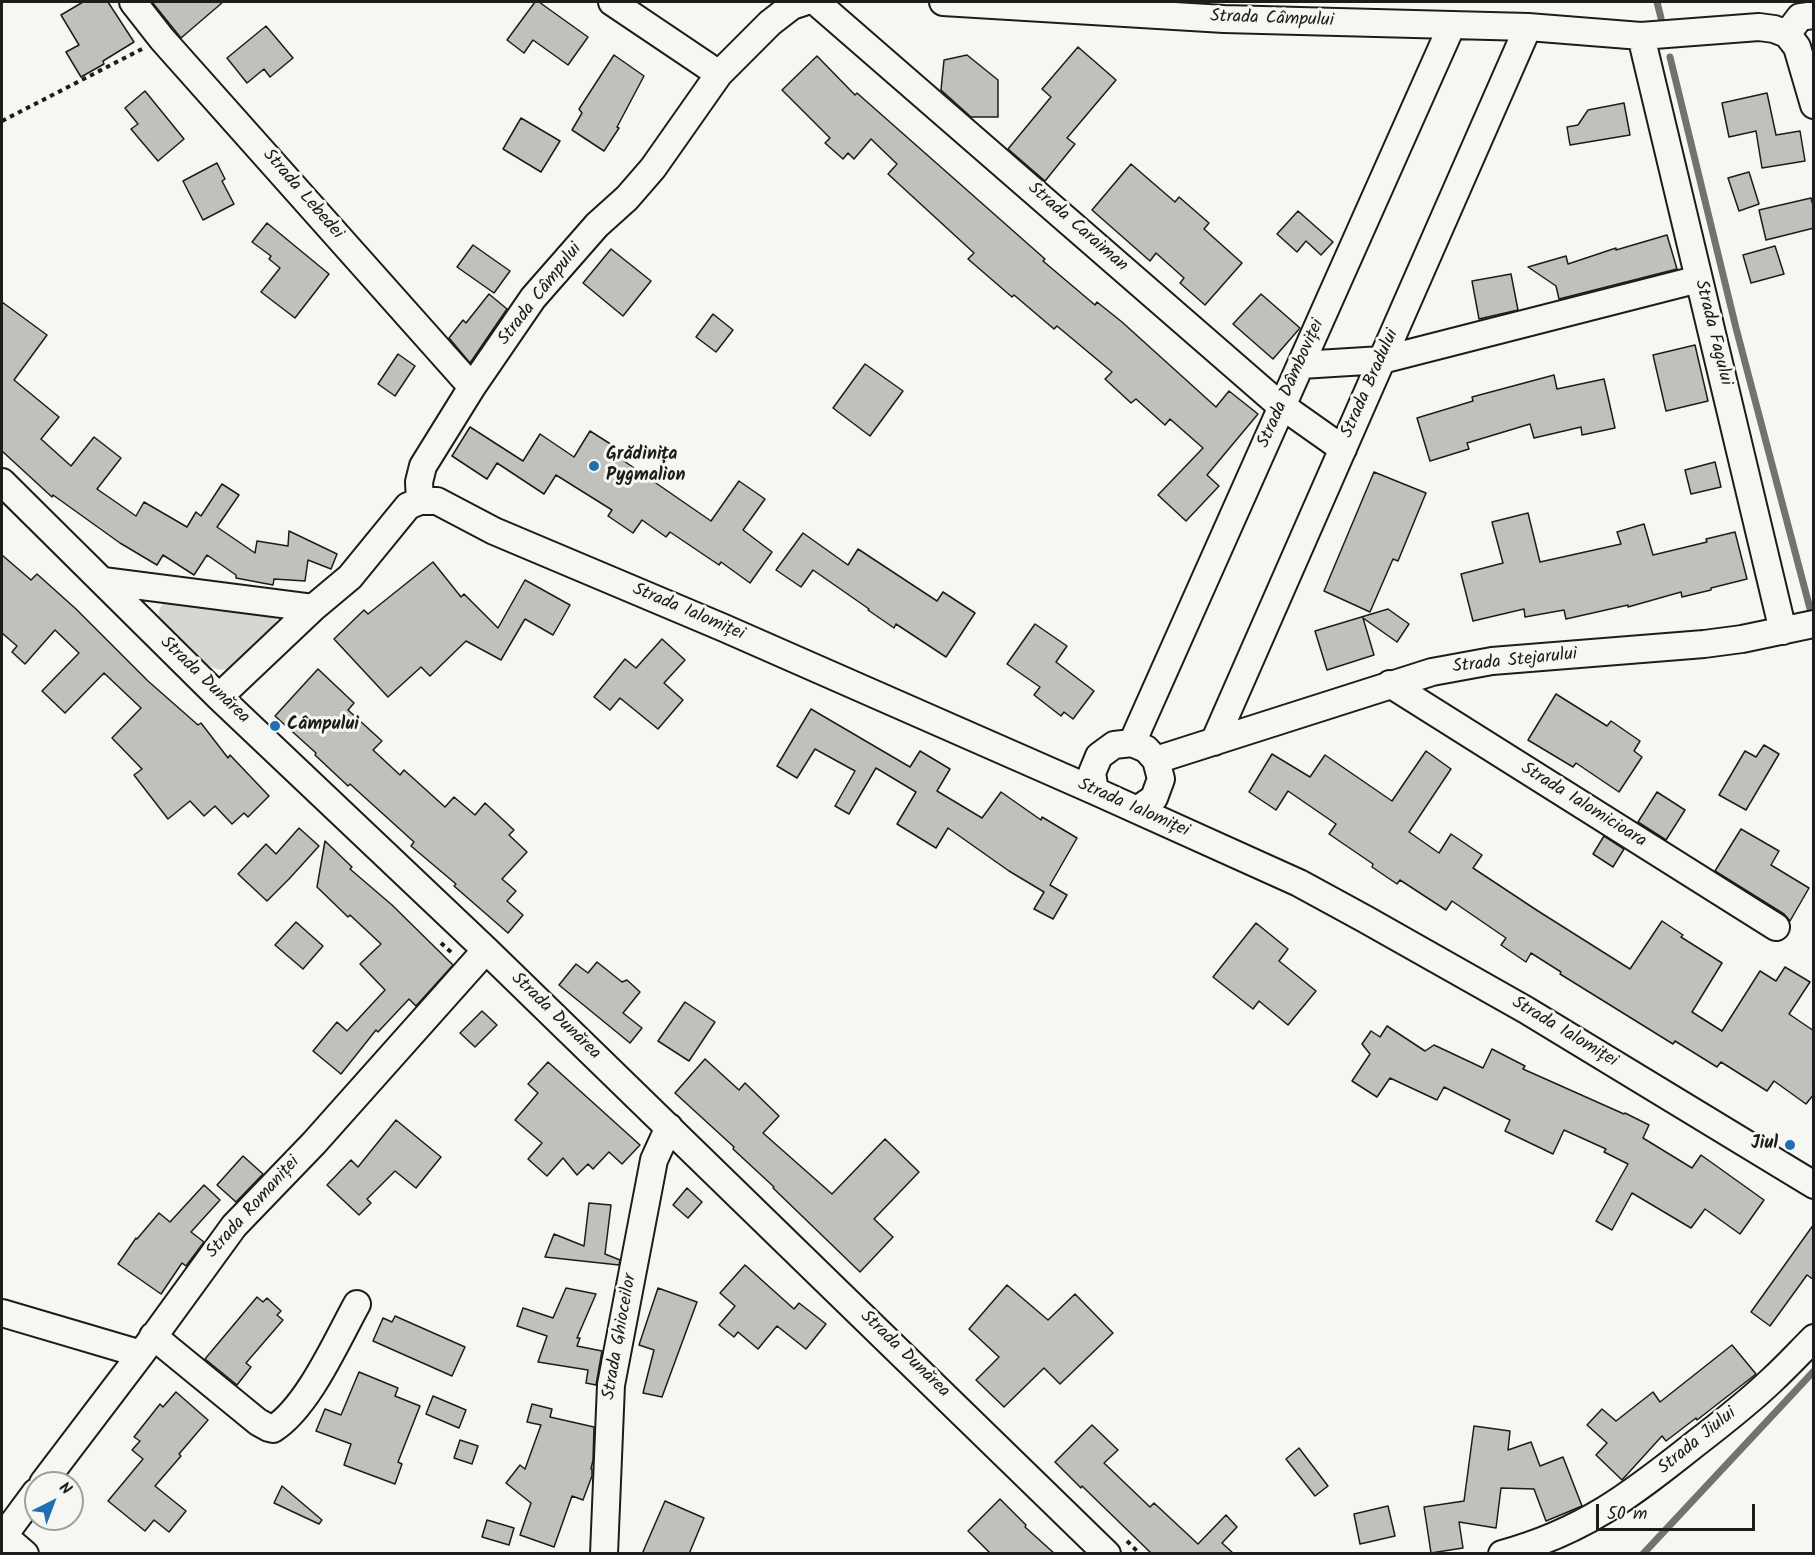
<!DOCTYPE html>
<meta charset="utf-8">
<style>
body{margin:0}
#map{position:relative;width:1815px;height:1555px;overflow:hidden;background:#f6f6f2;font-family:Kalam,sans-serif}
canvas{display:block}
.frame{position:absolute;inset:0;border:3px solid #1c1c1c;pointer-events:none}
.north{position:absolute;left:24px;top:1471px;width:60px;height:60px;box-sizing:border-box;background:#f6f6f2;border:2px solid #9f9f9c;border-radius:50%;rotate:42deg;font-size:16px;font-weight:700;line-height:24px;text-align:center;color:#1c1c1c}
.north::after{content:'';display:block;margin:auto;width:21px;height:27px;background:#1f6fb2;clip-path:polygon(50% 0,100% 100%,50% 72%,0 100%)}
.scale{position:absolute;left:1596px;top:1504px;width:159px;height:27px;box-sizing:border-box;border:3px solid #1c1c1c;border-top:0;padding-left:8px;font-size:18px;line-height:21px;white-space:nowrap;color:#1c1c1c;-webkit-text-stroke:4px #f6f6f2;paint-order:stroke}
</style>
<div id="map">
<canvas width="1815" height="1555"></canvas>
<div class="frame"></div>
<div class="north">N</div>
<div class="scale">50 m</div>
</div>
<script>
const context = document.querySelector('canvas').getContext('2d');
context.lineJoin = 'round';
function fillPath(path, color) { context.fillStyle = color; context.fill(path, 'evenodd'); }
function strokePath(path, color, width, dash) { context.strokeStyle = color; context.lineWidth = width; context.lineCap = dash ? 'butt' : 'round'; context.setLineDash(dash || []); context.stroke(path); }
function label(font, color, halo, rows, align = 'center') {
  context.font = font + ' Kalam,sans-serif'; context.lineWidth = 6; context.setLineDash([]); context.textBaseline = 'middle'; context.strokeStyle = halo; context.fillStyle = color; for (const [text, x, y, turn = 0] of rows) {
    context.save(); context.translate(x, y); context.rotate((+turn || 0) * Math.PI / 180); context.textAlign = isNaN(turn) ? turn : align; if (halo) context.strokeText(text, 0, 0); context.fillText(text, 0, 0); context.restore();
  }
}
const green = new Path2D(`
 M166 601 272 612 276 617 277 624C270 633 250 661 242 665 233 671 219 671 209 666L160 621C157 612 159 607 166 601Z`);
const stream = new Path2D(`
 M1657 2 1661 18
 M1670 57 1736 328 1813 620
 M1643 1554 1814 1371`);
const building = new Path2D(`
 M83 2H108L134 42 103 61 104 64 81 77 66 52 79 45 61 15Z
 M152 2H223L181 38Z
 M535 2H539L588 37 568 65 533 40 524 53 507 40Z
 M266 26 293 58 270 77 264 69 247 83 227 58Z
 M1078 47 1116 80 1067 138 1075 144 1045 181 1008 149 1051 97 1042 89Z
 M614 55 644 76 617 127 619 128 604 151 572 130 582 113 579 109Z
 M967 55 998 80V117H971L941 90 944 60Z
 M817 56 855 95 857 93 1045 259 1043 261 1095 305 1097 302 1122 322 1216 407 1229 391 1258 414 1207 475 1219 486 1186 521 1158 495 1203 448 1170 419 1165 425 1136 399 1131 403 1105 379 1112 372 1057 326 1054 329 1014 295 1012 297 968 259 974 253 888 174 897 164 871 139 854 159 848 153 843 159 825 143 830 138 782 90Z
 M145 91 184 139 158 161 131 129 138 124 125 108Z
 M1767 93 1776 135 1800 131 1805 161 1762 168 1756 131 1729 137 1722 103Z
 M1624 103 1630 135 1570 145 1567 127 1578 125 1588 110Z
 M521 118 560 141 541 172 503 149Z
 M217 163 225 179 222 181 234 204 203 220 183 181Z
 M1131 164 1175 202 1179 197 1209 223 1204 229 1242 263 1205 305 1180 283 1184 278 1156 253 1150 261 1092 210Z
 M1749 172 1759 204 1739 211 1728 178Z
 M1811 198 1814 209V228L1766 240 1759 210Z
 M1298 211 1333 242 1321 255 1306 241 1297 252 1277 234Z
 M267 223 329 274 295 318 261 292 280 268 269 259 271 256 252 242Z
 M1667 235 1677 269 1559 299 1556 286 1528 267 1566 256 1568 264 1616 248V250Z
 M473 245 510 271 494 293 457 267Z
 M1775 246 1784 274 1751 283 1743 255Z
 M611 249 651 281 623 316 583 283Z
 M1511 274 1518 310 1479 319 1472 281Z
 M489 294 507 309 470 363 449 338 463 320 466 323Z
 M1261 294 1300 328 1273 359 1233 324Z
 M2 302 47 335 14 380 59 417 41 439 71 466 94 437 121 458 97 489 136 516 144 502 187 527 196 512 201 516 222 484 239 495 217 527 255 553 257 541 288 546 289 531 337 554 331 569 308 560 305 581 274 579 273 585 236 578V575L207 555 194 575 163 555 157 565 120 543 53 495 52 497 2 451Z
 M713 314 733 330 716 352 696 337Z
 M1695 345 1708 401 1666 411 1653 355Z
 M398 354 415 366 395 396 378 384Z
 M865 364 903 391 870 436 833 408Z
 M1554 375 1557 389 1604 379 1615 428 1582 435 1581 427 1534 438 1530 424 1467 443 1469 449 1430 461 1417 418 1473 401 1472 397Z
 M470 427 523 461 540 434 574 457 590 431 628 455 624 461 711 521 739 481 765 499 743 530 772 552 750 583 721 562 719 565 670 532 666 537 642 520 633 533 608 516 612 510 556 475 544 494 497 463 487 479 452 456Z
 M1715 462 1721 487 1691 494 1685 470Z
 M1374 472 1426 493 1398 561 1393 559 1370 612 1324 591Z
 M1528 513 1540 562 1621 544 1617 532 1644 524 1653 555 1707 542 1706 539 1735 532 1747 579 1711 588V590L1682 597 1681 592 1628 607V605L1566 619 1564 610 1525 617 1524 609 1473 621 1461 574 1503 563 1492 522Z
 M803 533 848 565 858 549 937 601 943 592 975 613 946 657 896 624 894 628 868 610 869 609 813 570 801 587 776 570Z
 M2 555 31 580 37 574 76 609 148 681 198 725 201 723 228 758 230 755 269 796 248 817 244 813 232 824 215 806 204 816 190 801 168 819 134 775 142 769 112 738 141 708 104 673 65 713 42 691 79 653 55 630 25 664 12 652 17 646 2 633Z
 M433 562 461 597 464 594 498 628 525 580 570 605 553 635 525 619 501 660 466 641 430 676 421 667 388 697 334 639 364 610 368 614Z
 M1388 609 1409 624 1397 642 1363 618 1374 655 1327 670 1315 631Z
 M1035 624 1067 646 1056 662 1094 691 1073 719 1064 712 1061 716 1034 695 1040 687 1007 664Z
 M662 639 685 660 664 683 683 700 658 729 620 698 610 710 594 697 625 659 636 668Z
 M318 669 354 703 348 710 382 741 373 750 400 775 404 770 445 807 454 797 475 815 485 803 514 830 509 835 527 852 502 879 516 891 507 901 523 915 508 933 454 886 456 884 411 846 414 842 350 784 348 786 315 755 316 753 275 716Z
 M1556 694 1607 726 1611 721 1640 741 1634 751 1642 757 1619 792 1576 763 1573 767 1528 740Z
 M811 709 910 767 920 751 950 769 937 791 982 818 1001 792 1041 820 1042 817 1077 838 1050 885 1067 895 1053 919 1034 909 1044 892 1009 871 948 828 936 848 897 824 916 792 876 768 849 814 835 806 855 771 815 749 797 778 777 766Z
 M1764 745 1779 754 1746 810 1719 795 1745 751 1756 757Z
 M1426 751 1451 769 1409 832 1439 853 1451 834 1482 855 1473 868 1538 911 1630 969 1662 921 1683 935 1681 937 1722 963 1692 1012 1722 1031 1760 971 1776 981 1785 967 1810 982 1789 1014 1814 1031V1094L1806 1104 1774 1081 1767 1091 1721 1062 1717 1067 1675 1041 1673 1044 1560 974 1561 972 1531 953 1526 962 1501 945 1506 938 1452 901 1446 910 1400 880 1397 884 1372 867 1373 864 1329 834 1336 824 1288 791 1276 810 1249 792 1272 754 1310 777 1325 755 1392 801Z
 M1657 792 1685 810 1666 840 1638 822Z
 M299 828 319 846 289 879 267 901 238 874 266 844 276 854Z
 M1741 829 1779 851 1771 865 1809 888 1790 921 1784 914 1715 871Z
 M1604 836 1624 849 1613 867 1593 854Z
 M325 841 352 867 350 869 392 905 453 965 416 1006 409 999 378 1032 376 1030 341 1074 313 1051 337 1022 347 1031 385 990 360 964 381 944 350 915 348 917 317 887Z
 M296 922 323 946 303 969 275 945Z
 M1256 923 1288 949 1279 961 1316 991 1288 1025 1259 1001 1253 1009 1213 977Z
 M597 962 622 982 627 980 640 992 623 1013 642 1028 630 1043 559 985 576 964 588 973Z
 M685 1002 715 1022 689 1061 658 1041Z
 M482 1011 497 1025 475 1047 460 1033Z
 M1387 1026 1425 1051 1434 1045 1483 1068 1492 1049 1525 1066 1523 1069 1624 1114 1625 1113 1649 1125 1643 1138 1692 1168 1701 1155 1764 1200 1740 1234 1705 1209 1691 1228 1632 1193 1612 1230 1596 1221 1628 1164 1604 1152 1606 1149 1564 1130 1553 1154 1505 1131 1510 1120 1444 1087 1437 1100 1390 1078 1377 1097 1352 1081 1370 1054 1362 1044 1371 1031 1380 1037Z
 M705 1059 739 1090 745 1083 779 1116 763 1133 832 1194 885 1139 919 1172 874 1219 893 1237 860 1272 773 1188 774 1187 733 1149 734 1147 675 1093Z
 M548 1062 640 1145 622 1164 609 1152 593 1169 588 1164 577 1175 563 1158 547 1176 528 1159 542 1143 515 1120 538 1093 528 1084Z
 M396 1120 441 1157 416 1188 395 1171 367 1199 371 1203 359 1215 327 1185 351 1160 358 1167Z
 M243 1156 263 1174 236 1202 217 1185Z
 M204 1185 220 1200 191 1232 204 1242 186 1266 182 1263 161 1294 118 1264 136 1238 137 1239 159 1213 170 1222Z
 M687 1188 702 1202 688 1218 673 1205Z
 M589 1203 611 1205 605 1254 620 1260 619 1265 545 1257 554 1234 584 1246Z
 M1814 1224V1280L1807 1275 1770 1326 1751 1312Z
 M745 1265 794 1309 799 1303 826 1324 806 1349 777 1326 758 1349 738 1332 734 1337 719 1325 735 1306 720 1293Z
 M1007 1285 1048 1320 1075 1294 1113 1333 1060 1384 1044 1368 1004 1407 976 1380 999 1357 969 1329Z
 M566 1288 596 1294 577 1338H580L577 1346 602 1351 596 1385 586 1383 588 1370 538 1362 547 1336 517 1326 523 1308 553 1318Z
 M658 1288 697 1302 662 1397 643 1393 654 1350 639 1345Z
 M257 1297 263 1302 267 1298 281 1311 277 1315 283 1320 246 1363 251 1367 237 1385 205 1359Z
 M395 1316 465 1347 452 1376 373 1341 383 1318 392 1322Z
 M1732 1345 1756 1374 1697 1420 1696 1418 1666 1441 1662 1436 1622 1480 1596 1455 1607 1443 1587 1425 1602 1409 1616 1421 1653 1392 1660 1402Z
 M359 1372 398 1388 395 1396 420 1406 398 1462 402 1464 395 1484 344 1465 351 1444 316 1431 325 1409 341 1415Z
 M176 1392 208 1420 179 1454 181 1456 155 1486 186 1511 169 1532 154 1520 145 1531 108 1501 143 1459 132 1450 140 1441 134 1437 160 1404 163 1407Z
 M433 1396 466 1410 459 1428 426 1414Z
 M532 1404 552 1409 550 1417 594 1427 593 1460 591 1469H592V1476L583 1500 572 1496 554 1547 520 1535 531 1503 506 1483 520 1465 525 1469 541 1425 527 1422Z
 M1092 1425 1118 1450 1104 1463 1150 1507 1154 1503 1198 1544 1226 1515 1237 1527 1222 1543 1234 1554H1152L1082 1486 1081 1488 1055 1462Z
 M1474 1426 1510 1431 1508 1450 1531 1442 1540 1466 1563 1457 1582 1506 1546 1521 1534 1489 1501 1488 1496 1528 1459 1522 1463 1548 1431 1553 1424 1507 1464 1501Z
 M460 1440 478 1446 472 1464 454 1458Z
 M1299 1448 1328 1486 1315 1496 1286 1459Z
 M282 1486 322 1520 319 1524 274 1503Z
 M1000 1499 1026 1525 1025 1527 1055 1554H991L968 1531Z
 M665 1501 704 1518 689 1554H642Z
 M1388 1506 1395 1536 1360 1544 1354 1514Z
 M487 1520 514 1528 509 1545 482 1537Z`);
const path = new Path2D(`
 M2 121 142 49
 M441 943 453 954
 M1127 1541 1140 1554`);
const minor = new Path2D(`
 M133 2 162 39 472 387
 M612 2 719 74
 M816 2 1275 401 1343 449
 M943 2 1224 19 1528 27 1641 36 1759 27 1774 29 1787 34
 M1787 34 1797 47 1814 105
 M1787 34 1800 17 1814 15
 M1641 36 1783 631
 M1301 365 1382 360 1699 279
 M2 482 219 697 486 950 1107 1554
 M420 501 419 482 423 466 472 387 533 298 597 225 627 198 653 168 719 74 770 23 792 6 804 2
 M103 581 313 608
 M1390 684 1776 927
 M219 697 313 608 350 577 408 506 420 501H437L494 531 724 628 1095 791 1299 883 1365 919 1526 1010 1814 1185
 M1214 742 1528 27
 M1132 743 1452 25
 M1156 760 1432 672 1492 661 1704 644 1742 639 1814 624
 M1095 791 1092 773 1099 756 1114 745 1132 743 1146 749 1156 760 1161 779 1154 798 1137 810
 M2 1313 141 1354
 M153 1336 258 1422 269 1428 273 1429C308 1407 337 1340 357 1304
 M43 1483 141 1354 234 1226 314 1143 486 950
 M3 1535 25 1554
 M2 1538 36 1492
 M604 1554 611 1385 654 1160 669 1127
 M1502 1554C1583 1532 1631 1495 1695 1444 1721 1424 1748 1403 1772 1380 1786 1367 1800 1352 1814 1338`);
const markers = [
 [594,466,6,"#1f6fb2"],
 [275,726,6,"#1f6fb2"],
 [1790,1145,6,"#1f6fb2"]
];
const streetNames = [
 ["Strada Câmpului",1272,20,2],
 ["Strada Lebedei",302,195,49],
 ["Strada Caraiman",1077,228,41],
 ["Strada Câmpului",541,295,-52],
 ["Strada Fagului",1712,333,76],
 ["Strada Dâmboviței",1292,384,-66],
 ["Strada Bradului",1371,384,-66],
 ["Strada Ialomiței",688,613,23],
 ["Strada Stejarului",1515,662,-6],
 ["Strada Dunărea",204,681,44],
 ["Strada Ialomicioara",1583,806,32],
 ["Strada Ialomiței",1133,809,24],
 ["Strada Dunărea",555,1017,44],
 ["Strada Ialomiței",1564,1033,31],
 ["Strada Romaniței",254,1208,-48],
 ["Strada Ghioceilor",621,1337,-80],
 ["Strada Dunărea",904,1355,44],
 ["Strada Jiului",1698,1442,-39]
];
const poiNames = [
 ["Grădinița",606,456],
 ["Pygmalion",606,477],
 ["Câmpului",287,726],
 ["Jiul",1778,1145,"right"]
];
fillPath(green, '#d6d6d2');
strokePath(stream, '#727271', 7);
fillPath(building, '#c0c0bd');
strokePath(building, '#1c1c1c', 1.5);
strokePath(minor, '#1c1c1c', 30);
strokePath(path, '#1c1c1c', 4, [4.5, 4.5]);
strokePath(minor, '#f6f6f2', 26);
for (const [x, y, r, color] of markers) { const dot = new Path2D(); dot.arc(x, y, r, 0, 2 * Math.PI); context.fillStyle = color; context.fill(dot); strokePath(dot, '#f6f6f2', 2); }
label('18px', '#1c1c1c', '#f6f6f2', streetNames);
label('bold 18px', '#1c1c1c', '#f6f6f2', poiNames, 'left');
</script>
